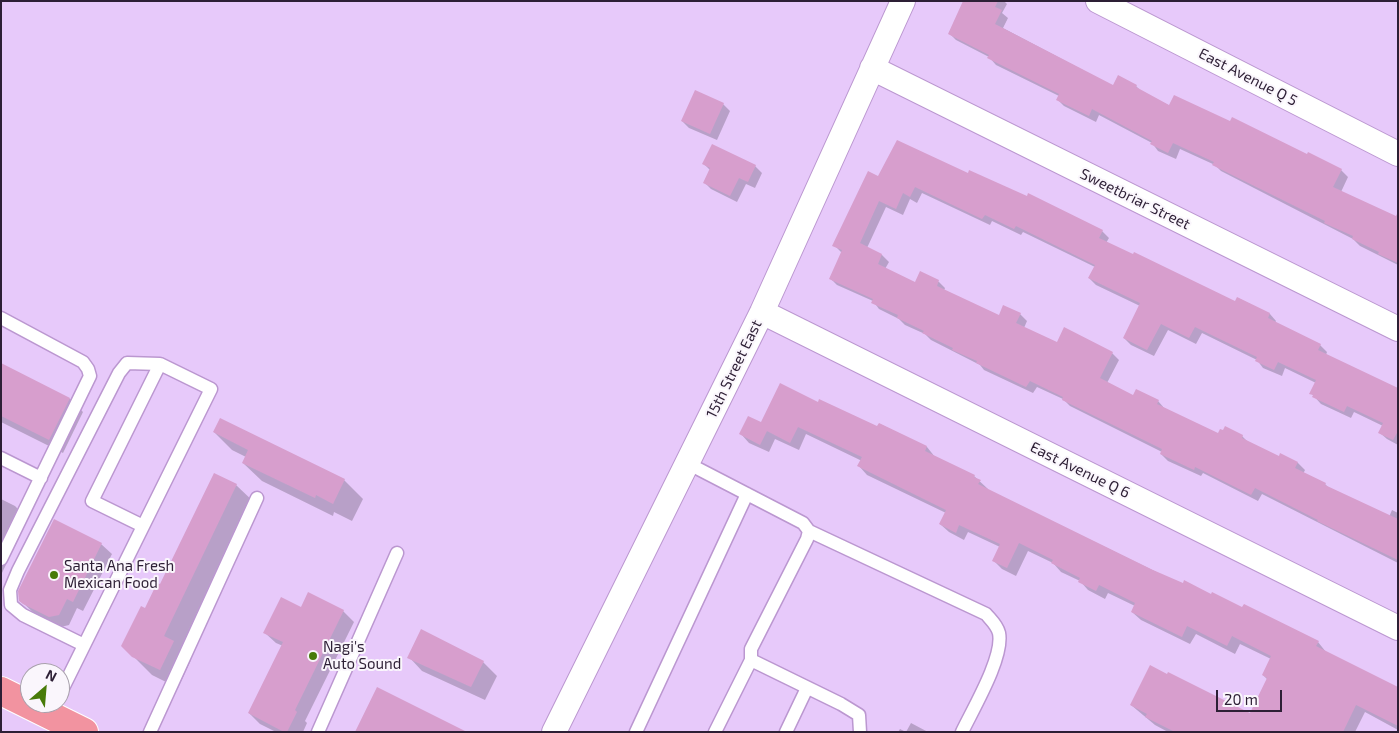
<!DOCTYPE html>
<style>
body{margin:0}
#map{position:relative;width:1399px;height:733px;overflow:hidden;background:#e7c9fa;font-family:"Exo 2",sans-serif}
canvas{display:block}
.frame{position:absolute;inset:0;border:2px solid #2d1f35;pointer-events:none}
.north{position:absolute;left:20px;top:663px;width:50px;height:50px;box-sizing:border-box;background:#faf6fc;border:1px solid #a8a0ac;border-radius:50%;rotate:27deg;font-size:14px;font-weight:700;line-height:20px;text-align:center;color:#2d1f35}
.north::after{content:'';display:block;margin:auto;width:18px;height:22px;background:#487b09;clip-path:polygon(50% 0,100% 100%,50% 72%,0 100%)}
.scale{position:absolute;left:1216px;top:690px;width:66px;height:22px;box-sizing:border-box;border:2px solid #2d1f35;border-top:0;padding-left:6px;font-size:15px;line-height:18px;white-space:nowrap;color:#2d1f35;-webkit-text-stroke:4px #faf6fc;paint-order:stroke}
</style>
<div id="map">
<canvas width="1399" height="733"></canvas>
<div class="frame"></div>
<div class="north">N</div>
<div class="scale">20 m</div>
</div>
<script>
const context = document.querySelector('canvas').getContext('2d');
context.lineJoin = 'round';
function fillPath(path, color) { context.fillStyle = color; context.fill(path, 'evenodd'); }
function strokePath(path, color, width, dash) { context.strokeStyle = color; context.lineWidth = width; context.lineCap = dash ? 'butt' : 'round'; context.setLineDash(dash || []); context.stroke(path); }
function label(font, color, halo, rows, align = 'center') {
  context.font = font + ' "Exo 2",sans-serif'; context.lineWidth = 4; context.setLineDash([]); context.textBaseline = 'middle'; context.strokeStyle = halo; context.fillStyle = color; for (const [text, x, y, turn = 0] of rows) {
    context.save(); context.translate(x, y); context.rotate((+turn || 0) * Math.PI / 180); context.textAlign = isNaN(turn) ? turn : align; if (halo) context.strokeText(text, 0, 0); context.fillText(text, 0, 0); context.restore();
  }
}
const shadow = new Path2D(`
 M964 1H1004L1007 4 1002 13 1008 18 1003 28 1113 86H1136L1141 91 1170 106 1230 123 1341 170 1348 177 1341 192 1396 218 1398 215V265L1360 246 1353 239 1221 171 1215 165 1180 149 1176 159 1158 151 1152 143 1099 115 1096 122 1064 106 1057 99 1059 96 996 65 989 57 956 40 949 33Z
 M723 104 730 111 717 140 689 128 682 121Z
 M712 146 755 166 762 173 755 188 746 184 737 202 711 189 704 182 710 170 704 164Z
 M968 174 1102 231 1109 238 1106 243 1236 303 1238 298 1270 314 1276 321 1275 323 1320 345 1327 352 1326 355 1398 390V445L1387 439 1380 433 1383 426 1354 412 1351 418 1321 404 1311 393 1316 383 1285 368 1282 376 1263 368 1257 360 1202 333 1196 344 1168 330 1154 356 1131 345 1124 338 1140 306 1096 285 1089 278 1095 267 1023 232 1021 235 992 221 990 225 922 193 917 203 910 199 903 215 886 207 867 248 882 255 889 262 885 269 916 283 921 273 939 282 945 288 944 291 999 316 1020 314 1027 321 1024 328 1057 343 1112 353 1119 360 1107 383 1134 397 1158 401 1165 409 1218 434 1242 436 1249 443 1279 458 1281 455 1298 463 1305 470 1303 474 1325 484 1330 489 1389 517 1392 510 1398 513V563L1262 494 1258 501 1203 473 1201 476 1168 461 1161 454 1162 452 1070 406 1063 399 1037 387 1033 393 984 370 980 365 931 340 925 334 905 325 899 319 879 309 873 301 837 285 830 278 842 253 834 245 879 178Z
 M1 364 70 399 83 412 63 453 1 422Z
 M818 403 878 428 880 424 927 447 935 457 974 476 988 489V490L1183 585 1211 595 1318 642 1326 652 1398 688V730L1365 712 1355 732H1168L1155 725 1131 705 1250 714 1268 680 1263 675 1271 659 1240 644 1235 654 1196 634 1190 644 1141 620 1132 612 1135 606 1108 593 1105 599 1088 590 1080 581 1061 572 1053 563 1028 551 1016 576 1002 569 993 560 1000 547 968 532 964 540 949 532 940 524 946 513 867 475 859 466 862 461 806 434 799 450 775 439 769 452 749 443 741 434 761 423Z
 M220 420 344 480 363 499 352 521 334 512 333 516 262 481 243 463 246 457 232 450 214 432Z
 M236 485 255 503 183 651 191 660 178 688 152 675 123 646 161 586Z
 M1 499 15 506 28 519 1 575Z
 M101 544 112 554 83 611 77 608 69 625 61 627 38 617 20 600Z
 M309 594 343 611 354 622 305 721 307 723 303 732H276L260 724 249 713 283 646 276 643 265 633 301 608Z
 M443 643 483 662 497 676 485 700 422 671 409 657Z
 M911 723 928 732H906Z
 M900 729 906 732H898Z`);
const building = new Path2D(`
 M963 1H998L995 7 1002 10 995 24 1113 85 1118 75 1137 85 1136 87 1169 105 1174 95 1230 121 1232 117 1307 154 1308 152 1342 169 1333 187 1396 216 1398 212V263L1378 254 1379 252 1352 239 1353 236 1324 223 1325 221 1212 165 1214 162 1173 143 1168 153 1150 144 1152 141 1092 109 1089 116 1056 100 1059 94 987 58 989 55 948 34Z
 M695 90 724 103 710 134 681 121Z
 M897 140 968 173 969 170 1027 196 1028 193 1103 230 1099 238 1133 254 1134 252 1235 301 1237 297 1270 313 1268 318 1321 344 1318 350 1398 388V431L1393 440 1378 433 1383 423 1347 406 1344 412 1312 397 1313 395 1309 394 1316 380 1278 362 1274 370 1255 361 1257 357 1195 327 1189 338 1161 324 1147 350 1123 338 1140 303 1088 278 1095 265 1016 226 1014 229 985 215 982 219 915 187 910 197 903 193 896 209 879 201 860 243 882 254 878 264 915 282 920 271 939 280 937 286 999 315 1003 305 1021 313 1016 323 1057 342 1064 327 1113 352 1100 378 1133 395 1136 389 1159 400 1157 404 1218 433 1220 429 1223 430 1225 426 1243 435 1242 438 1279 456 1280 453 1298 462 1295 468 1326 483 1325 485 1398 519V560L1317 521 1318 520 1255 488 1251 495 1195 467 1194 470 1160 454 1162 449 1062 400 1063 397 1030 381 1026 387 976 363 977 361 952 350 953 348 922 333 924 331 897 318 898 315 871 303 873 299 829 279 842 250 832 246 868 171 878 176Z
 M712 144 756 165 748 182 739 178 730 196 703 183 710 168 702 164Z
 M1 363 70 398 49 440 1 416Z
 M780 383 818 402 819 399 877 426 879 423 927 446 925 451 975 475 974 477 981 480 978 484 1153 570 1183 583 1184 580 1211 594 1212 592 1242 607 1244 604 1319 641 1316 646 1398 687V726L1356 705 1343 732H1175L1145 717 1147 714 1130 705 1150 665 1167 674 1168 672 1250 713 1267 678 1262 675 1271 656 1232 636 1227 646 1187 626 1182 637 1131 612 1135 603 1099 585 1096 591 1078 582 1080 578 1051 563 1053 560 1019 543 1007 568 992 561 1000 544 959 525 956 533 939 524 946 510 857 466 862 457 798 427 790 443 767 431 760 445 739 434 748 416 761 422Z
 M220 418 345 479 333 504 316 495 315 498 242 463 248 450 213 432Z
 M214 473 237 484 164 636 174 641 160 670 132 657 121 646 141 606 145 608 157 583 160 584Z
 M54 519 102 543 73 602 67 599 59 615 49 617 23 604 19 601 18 591Z
 M308 592 344 610 295 710 297 712 287 732H284L248 713 283 642 263 633 281 597 301 607Z
 M421 629 484 661 471 687 407 658Z
 M377 687 467 732H355Z`);
const service = new Path2D(`
 M1 458 41 478
 M687 463 803 523 809 531 807 539 751 649V660L841 704 859 715 860 732
 M809 531 986 614C991 620 997 625 999 633 1004 657 973 709 962 732
 M1 559 90 376 88 369 83 362 1 318
 M84 645 23 615 11 605 10 590 18 571 119 373 127 363 160 364
 M60 694 211 389 160 364 92 501 143 526
 M150 732 257 498
 M318 732 397 553
 M636 732 747 494
 M715 732 751 660
 M786 732 807 688`);
const minor = new Path2D(`
 M1098 1 1398 154
 M872 68 1398 329
 M762 312 1398 628
 M554 732 762 312 903 1`);
const trunk = new Path2D(`
 M1 691 84 732`);
const markers = [
 [54,575,5,"#487b09"],
 [313,656,5,"#487b09"]
];
const streetNames = [
 ["East Avenue Q 5",1248,77,27],
 ["Sweetbriar Street",1135,199,26],
 ["15th Street East",734,369,-64],
 ["East Avenue Q 6",1080,470,26]
];
const poiNames = [
 ["Santa Ana Fresh",64,566],
 ["Mexican Food",64,583],
 ["Nagi's",323,647],
 ["Auto Sound",323,664]
];
fillPath(shadow, '#0003');
fillPath(building, '#d79ecd');
strokePath(service, '#bb97d0', 15);
strokePath(minor, '#bb97d0', 26);
strokePath(trunk, '#fff', 30);
strokePath(service, '#fff', 12);
strokePath(minor, '#fff', 24);
strokePath(trunk, '#f293a0', 28);
for (const [x, y, r, color] of markers) { const dot = new Path2D(); dot.arc(x, y, r, 0, 2 * Math.PI); context.fillStyle = color; context.fill(dot); strokePath(dot, '#faf6fc', 2); }
label('15px', '#2d1f35', '#faf6fc', streetNames);
label('15px', '#2d1f35', '#faf6fc', poiNames, 'left');
</script>
